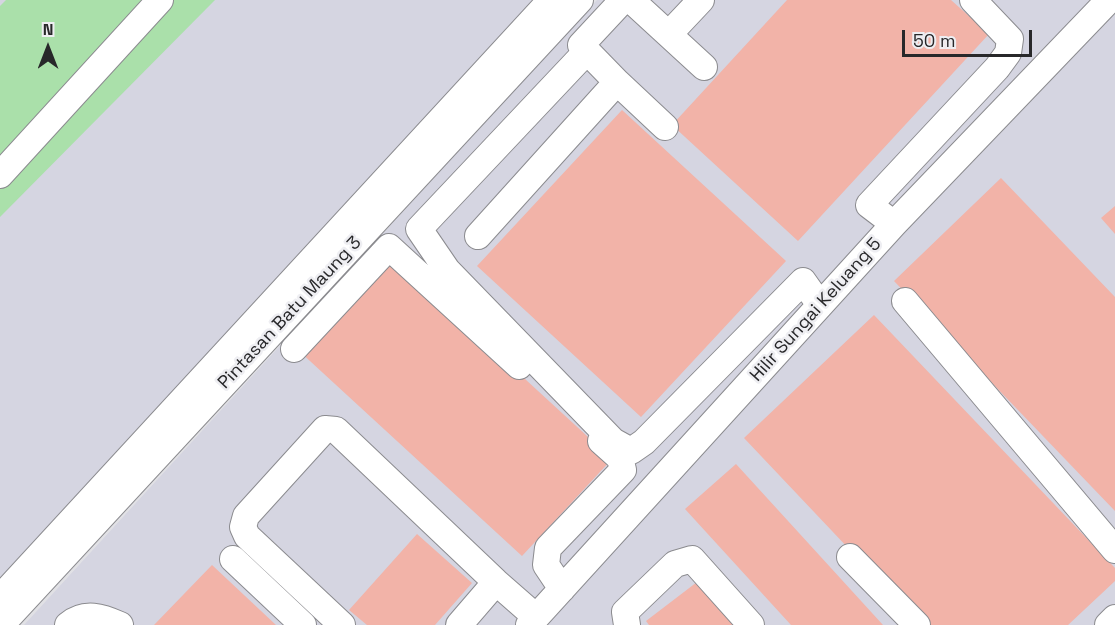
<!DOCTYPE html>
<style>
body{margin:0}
#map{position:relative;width:1115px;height:625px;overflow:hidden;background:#e1e1e5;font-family:"Space Grotesk",sans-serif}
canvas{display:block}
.north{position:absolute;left:18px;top:18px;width:60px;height:60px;-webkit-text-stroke:4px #eeeef2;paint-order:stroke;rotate:0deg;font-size:16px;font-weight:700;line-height:24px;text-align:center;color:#28282a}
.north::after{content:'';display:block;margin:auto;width:21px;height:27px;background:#28282a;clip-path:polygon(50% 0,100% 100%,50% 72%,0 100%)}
.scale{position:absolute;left:902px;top:30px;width:130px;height:27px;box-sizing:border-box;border:3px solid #28282a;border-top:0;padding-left:8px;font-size:18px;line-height:21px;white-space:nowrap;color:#28282a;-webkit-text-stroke:4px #eeeef2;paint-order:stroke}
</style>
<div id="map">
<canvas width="1115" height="625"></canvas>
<div class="north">N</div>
<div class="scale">50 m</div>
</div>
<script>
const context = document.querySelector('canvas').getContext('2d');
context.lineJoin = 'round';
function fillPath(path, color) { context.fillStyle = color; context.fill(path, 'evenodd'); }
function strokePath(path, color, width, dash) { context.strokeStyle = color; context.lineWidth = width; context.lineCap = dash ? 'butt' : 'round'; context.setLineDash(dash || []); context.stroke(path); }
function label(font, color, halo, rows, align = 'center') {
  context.font = font + ' "Space Grotesk",sans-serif'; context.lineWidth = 5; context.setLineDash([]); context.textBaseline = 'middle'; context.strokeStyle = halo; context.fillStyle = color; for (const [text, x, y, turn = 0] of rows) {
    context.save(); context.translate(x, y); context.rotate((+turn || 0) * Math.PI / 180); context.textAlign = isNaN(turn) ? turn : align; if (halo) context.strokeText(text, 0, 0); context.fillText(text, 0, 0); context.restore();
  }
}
const built = new Path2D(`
 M0 0H565L0 612Z
 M597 0H1115V625H24Z`);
const green = new Path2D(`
 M6 0H215L0 217V6Z`);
const building = new Path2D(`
 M787 0H951L989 34 798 241 672 125Z
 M622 110 786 261 641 417 477 266Z
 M1001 178 1115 297V511L894 281Z
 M1115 206V234L1101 218Z
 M388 253 612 459 522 556 298 350Z
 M874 315 1115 568V581L1068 625H921L744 438Z
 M736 464 883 625H791L685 509Z
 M417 534 472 583 435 625H367L349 610Z
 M212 565 276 625H154Z
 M701 579 741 625H649L646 621Z`);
const minor = new Path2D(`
 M631 0 704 67
 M669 34 701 0
 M587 51 419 229 447 270 613 441 631 451 644 442 803 281 820 305
 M617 82 665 127
 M0 175 160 0
 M894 224 869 205 997 68 1008 53 1010 39 973 0
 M478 236 617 82 581 45 623 0
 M905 301 1115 550
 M294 349 389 247 519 366
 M850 557 917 625
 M233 559 303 625
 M562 589 546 565 548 548 623 470 620 458 601 441
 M0 598 551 0
 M1 625 580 0
 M68 625C85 611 102 617 120 625
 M342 625 247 536 243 527 246 516 325 429 336 430 496 582 536 617
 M459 625 496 582
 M529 625 894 224 1109 0
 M627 625 625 612 675 564 692 559 751 625
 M1108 625 1115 618`);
const streetNames = [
 ["Hilir Sungai Keluang 5",816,310,-48],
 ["Pintasan Batu Maung 3",290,313,-47]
];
fillPath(built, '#d5d5e1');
fillPath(green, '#aae0aa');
fillPath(building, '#f2b3a8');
strokePath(minor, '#8b8b8f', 28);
strokePath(minor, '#fff', 26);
label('18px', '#28282a', '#eeeef2', streetNames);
</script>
